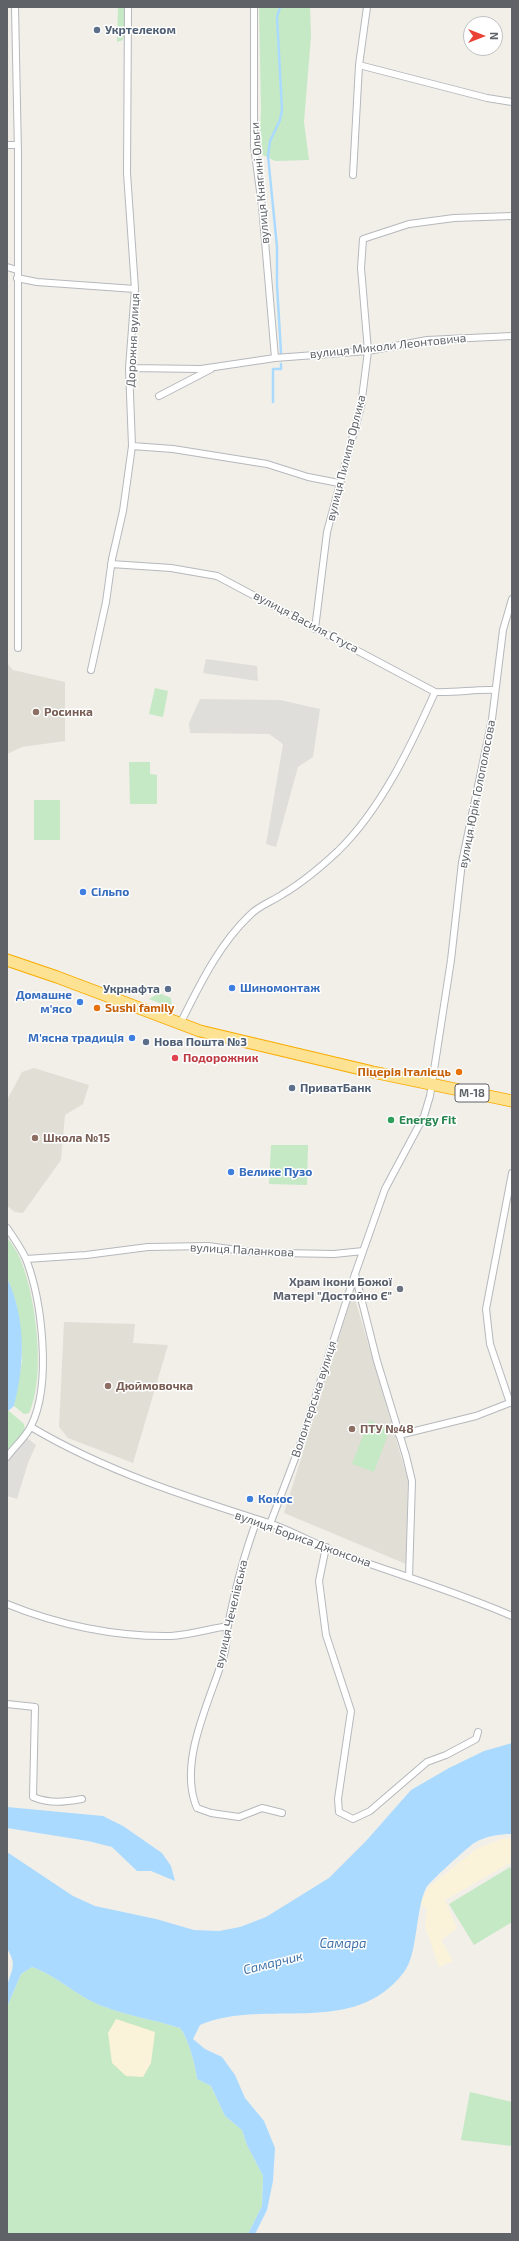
<!DOCTYPE html>
<meta charset="utf-8">
<style>
body{margin:0}
#map{position:relative;width:519px;height:2241px;overflow:hidden;background:#f1efe8;font-family:"Exo 2",sans-serif}
canvas{display:block}
.frame{position:absolute;inset:0;border:8px solid #5f6368;pointer-events:none}
.north{position:absolute;left:463px;top:16px;width:40px;height:40px;box-sizing:border-box;background:#fff;border:1px solid #bfc1c3;border-radius:50%;rotate:90deg;font-size:11px;font-weight:700;line-height:16px;text-align:center;color:#5f6368}
.north::after{content:'';display:block;margin:auto;width:14px;height:18px;background:#ea4335;clip-path:polygon(50% 0,100% 100%,50% 72%,0 100%)}
</style>
<div id="map">
<canvas width="519" height="2241"></canvas>
<div class="frame"></div>
<div class="north">N</div>
</div>
<script>
const context = document.querySelector('canvas').getContext('2d');
context.lineJoin = 'round';
function fillPath(path, color) { context.fillStyle = color; context.fill(path, 'evenodd'); }
function strokePath(path, color, width, dash) { context.strokeStyle = color; context.lineWidth = width; context.lineCap = dash ? 'butt' : 'round'; context.setLineDash(dash || []); context.stroke(path); }
function label(font, color, halo, rows, align = 'center') {
  context.font = font + ' "Exo 2",sans-serif'; context.lineWidth = 3; context.setLineDash([]); context.textBaseline = 'middle'; context.strokeStyle = halo; context.fillStyle = color; for (const [text, x, y, turn = 0] of rows) {
    context.save(); context.translate(x, y); context.rotate((+turn || 0) * Math.PI / 180); context.textAlign = isNaN(turn) ? turn : align; if (halo) context.strokeText(text, 0, 0); context.fillText(text, 0, 0); context.restore();
  }
}
const industrial = new Path2D(`
 M206 659 257 666 258 681 203 673Z
 M200 699 280 700 320 709 313 757 298 767 276 847 266 844 283 744 269 734 190 733 189 723Z
 M26 1437 36 1445 28 1463 17 1499 7 1496V1461Z`);
const education = new Path2D(`
 M7 663 13 670 65 682V741L22 747 7 754Z
 M34 1068 89 1085 83 1104 65 1115 61 1160 23 1213 15 1212 7 1206V1100L22 1072Z
 M353 1292 408 1480 406 1564 284 1513Z
 M64 1322 135 1324 133 1343 168 1345 133 1463 68 1438 59 1427Z`);
const green = new Path2D(`
 M118 7H126L125 32 123 40 117 42Z
 M259 7H278V14L280 7H310L311 36 304 122 309 160 275 161 259 153 261 110Z
 M155 688 168 691 163 717 149 714Z
 M129 762H150V774L157 775V804H130Z
 M34 800H60V840H34Z
 M159 993 171 998 172 1008 149 999Z
 M271 1145H308L307 1185 269 1184Z
 M7 1237C12 1245 18 1252 21 1261 36 1297 46 1377 29 1413L24 1414 14 1406 22 1361 21 1339 16 1302 7 1278Z
 M9 1411 24 1424 25 1430 7 1451V1412Z
 M369 1420 390 1429 374 1472 352 1464Z
 M510 1867 512 1871V1922L474 1945 449 1904Z
 M32 1967C58 1976 78 1998 105 2007 129 2016 155 2020 180 2028 188 2037 196 2067 197 2079L211 2086 225 2116 242 2130 247 2145 263 2176 262 2206 248 2234H7V2007L21 1974Z
 M470 2092 512 2102V2146L461 2140Z`);
const sand = new Path2D(`
 M505 1838 512 1839V1862L445 1900 457 1928 441 1940 453 1961 439 1967 425 1926 427 1909 420 1903 428 1888 476 1849Z
 M116 2019 155 2032 151 2063 143 2077 126 2076 112 2063 108 2033Z`);
const water = new Path2D(`
 M7 1278C26 1318 25 1364 14 1406L7 1412Z
 M512 1743V1834C499 1834 486 1836 474 1843 468 1847 428 1883 426 1888 415 1911 418 1954 404 1972 354 2039 265 1997 200 2025L193 2039 205 2049 222 2057 235 2075 245 2098 264 2121 275 2148 273 2181 267 2210 255 2234H248L262 2206 263 2176 247 2145 242 2130 225 2116 211 2086 197 2079C196 2067 188 2037 180 2028 155 2020 129 2016 105 2007 78 1998 58 1976 32 1967L21 1974 7 2007C7 2001 6 1994 7 1988 9 1973 19 1966 7 1949V1852L73 1896 95 1906 156 1919 194 1930 219 1931 240 1927 266 1917 329 1878 366 1841 411 1790 449 1768 484 1751Z
 M7 1807 103 1816 123 1826 162 1853 171 1866 175 1881 151 1871H137L112 1847 88 1841 7 1828Z`);
const stream = new Path2D(`
 M280 7 277 17 282 110 280 120 270 141 268 156 277 247V285L281 353
 M273 402V369H281V364`);
const street = new Path2D(`
 M15 7 18 153V648
 M254 7V146L262 206 275 358
 M359 65 487 98 512 102
 M7 145H17
 M353 175 359 65 367 7
 M7 267 17 270
 M17 278 37 282 135 289
 M129 368 201 369 275 358 368 351 427 340 512 336
 M159 396 211 369
 M132 446 173 449 267 464 308 477 339 483
 M111 564 171 568 217 576 435 692C456 693 475 689 495 690
 M315 629 327 532 361 406 368 351 361 268 363 239 409 224 454 218 512 216
 M91 670 106 602 112 559 123 511 132 446 129 368 135 289 127 173 128 7
 M180 1024C199 986 219 944 250 915 258 906 273 901 283 894 300 884 323 865 338 851 381 809 411 746 435 692
 M7 1228C14 1238 21 1248 26 1259 42 1301 52 1384 31 1426 26 1437 14 1447 7 1457
 M26 1259 86 1255 148 1247 208 1246 251 1252 281 1253 334 1254 363 1251
 M355 1274 377 1361 406 1456 412 1481 409 1577
 M510 1403 490 1344 486 1309 512 1173
 M31 1427C105 1471 187 1497 269 1523 295 1532 318 1546 344 1555 400 1575 457 1592 512 1616
 M399 1435 476 1416 512 1402
 M257 1520C244 1554 235 1590 228 1625 226 1635 227 1646 224 1655 211 1699 177 1762 197 1808L211 1813 239 1817 262 1808 282 1813
 M270 1524 299 1448 355 1274 385 1189 424 1116 430 1096 451 960 462 862 492 719 503 630 512 599
 M326 1547 319 1581 326 1635 351 1711 338 1799 339 1812 353 1819 370 1811 427 1762 446 1755 476 1739 478 1732
 M7 1604C58 1625 116 1637 171 1636 189 1635 209 1629 228 1626
 M7 1704 35 1707 33 1797C50 1804 65 1802 82 1799`);
const highway = new Path2D(`
 M7 960 57 977 200 1031 373 1072 512 1101`);
const markers = [
 [97,30,4,"#5c6f8a"],
 [36,712,4,"#8d6e63"],
 [83,892,4,"#3f7fe0"],
 [232,988,4,"#3f7fe0"],
 [168,989,4,"#5c6f8a"],
 [80,1002,4,"#3f7fe0"],
 [97,1008,4,"#e8710a"],
 [132,1038,4,"#3f7fe0"],
 [146,1042,4,"#5c6f8a"],
 [175,1058,4,"#e0444e"],
 [459,1072,4,"#e8710a"],
 [292,1088,4,"#5c6f8a"],
 [391,1120,4,"#2e9e5b"],
 [35,1138,4,"#8d6e63"],
 [231,1172,4,"#3f7fe0"],
 [400,1289,4,"#6b7280"],
 [108,1386,4,"#8d6e63"],
 [352,1429,4,"#8d6e63"],
 [250,1499,4,"#3f7fe0"]
];
const shields = [
 [472,1093,34]
];
const shieldNames = [
 ["М-18",472,1093]
];
const serviceNames = [
 ["Укртелеком",105,30],
 ["Укрнафта",160,989,"right"],
 ["Нова Пошта №3",154,1042],
 ["ПриватБанк",300,1088]
];
const streetNames = [
 ["вулиця Княгині Ольги",260,183,-95],
 ["Дорожня вулиця",133,340,-87],
 ["вулиця Миколи Леонтовича",388,346,-6],
 ["вулиця Пилипа Орлика",346,458,-76],
 ["вулиця Василя Стуса",306,622,28],
 ["вулиця Юрія Голополосова",477,794,-79],
 ["вулиця Паланкова",242,1250,3],
 ["Волонтерська вулиця",314,1399,-72],
 ["вулиця Бориса Джонсона",303,1539,20],
 ["вулиця Чечелівська",231,1614,-77]
];
const educationNames = [
 ["Росинка",44,712],
 ["Школа №15",43,1138],
 ["Дюймовочка",116,1386],
 ["ПТУ №48",360,1429]
];
const shopNames = [
 ["Сільпо",91,892],
 ["Шиномонтаж",240,988],
 ["Домашне",72,995,"right"],
 ["м'ясо",72,1009,"right"],
 ["М'ясна традиція",124,1038,"right"],
 ["Велике Пузо",239,1172],
 ["Кокос",258,1499]
];
const foodNames = [
 ["Sushi family",105,1008],
 ["Піцерія Італієць",451,1072,"right"]
];
const healthNames = [
 ["Подорожник",183,1058]
];
const leisureNames = [
 ["Energy Fit",399,1120]
];
const worshipNames = [
 ["Храм ікони Божої",392,1282],
 ["Матері \"Достойно Є\"",392,1296]
];
const waterNames = [
 ["Самара",343,1944],
 ["Самарчик",273,1963,-14]
];
fillPath(industrial, '#e0deda');
fillPath(education, '#e1ded6');
fillPath(green, '#c5e8c5');
fillPath(sand, '#fbf3d9');
fillPath(water, '#aadaff');
strokePath(stream, '#aadaff', 2.5);
strokePath(street, '#b5b8bc', 8);
strokePath(highway, '#f9ab00', 13);
strokePath(street, '#fff', 6);
strokePath(highway, '#fde293', 11);
for (const [x, y, r, color] of markers) { const dot = new Path2D(); dot.arc(x, y, r, 0, 2 * Math.PI); context.fillStyle = color; context.fill(dot); strokePath(dot, '#fff', 1.5); }
for (const [x, y, w] of shields) { const box = new Path2D(); box.roundRect(x - w / 2, y - 9, w, 18, 3); context.fillStyle = '#fff'; context.fill(box); strokePath(box, '#5f6368', 1); }
label('bold 11px', '#5f6368', null, shieldNames);
label('bold 12px', '#4e5e75', '#fff', serviceNames, 'left');
label('12px', '#5f6368', '#fff', streetNames);
label('bold 12px', '#785e54', '#fff', educationNames, 'left');
label('bold 12px', '#366cbe', '#fff', shopNames, 'left');
label('bold 12px', '#c56008', '#fff', foodNames, 'left');
label('bold 12px', '#be3a42', '#fff', healthNames, 'left');
label('bold 12px', '#27864d', '#fff', leisureNames, 'left');
label('bold 12px', '#5b616d', '#fff', worshipNames, 'right');
label('italic 13px', '#4174aa', '#fff', waterNames);
</script>
